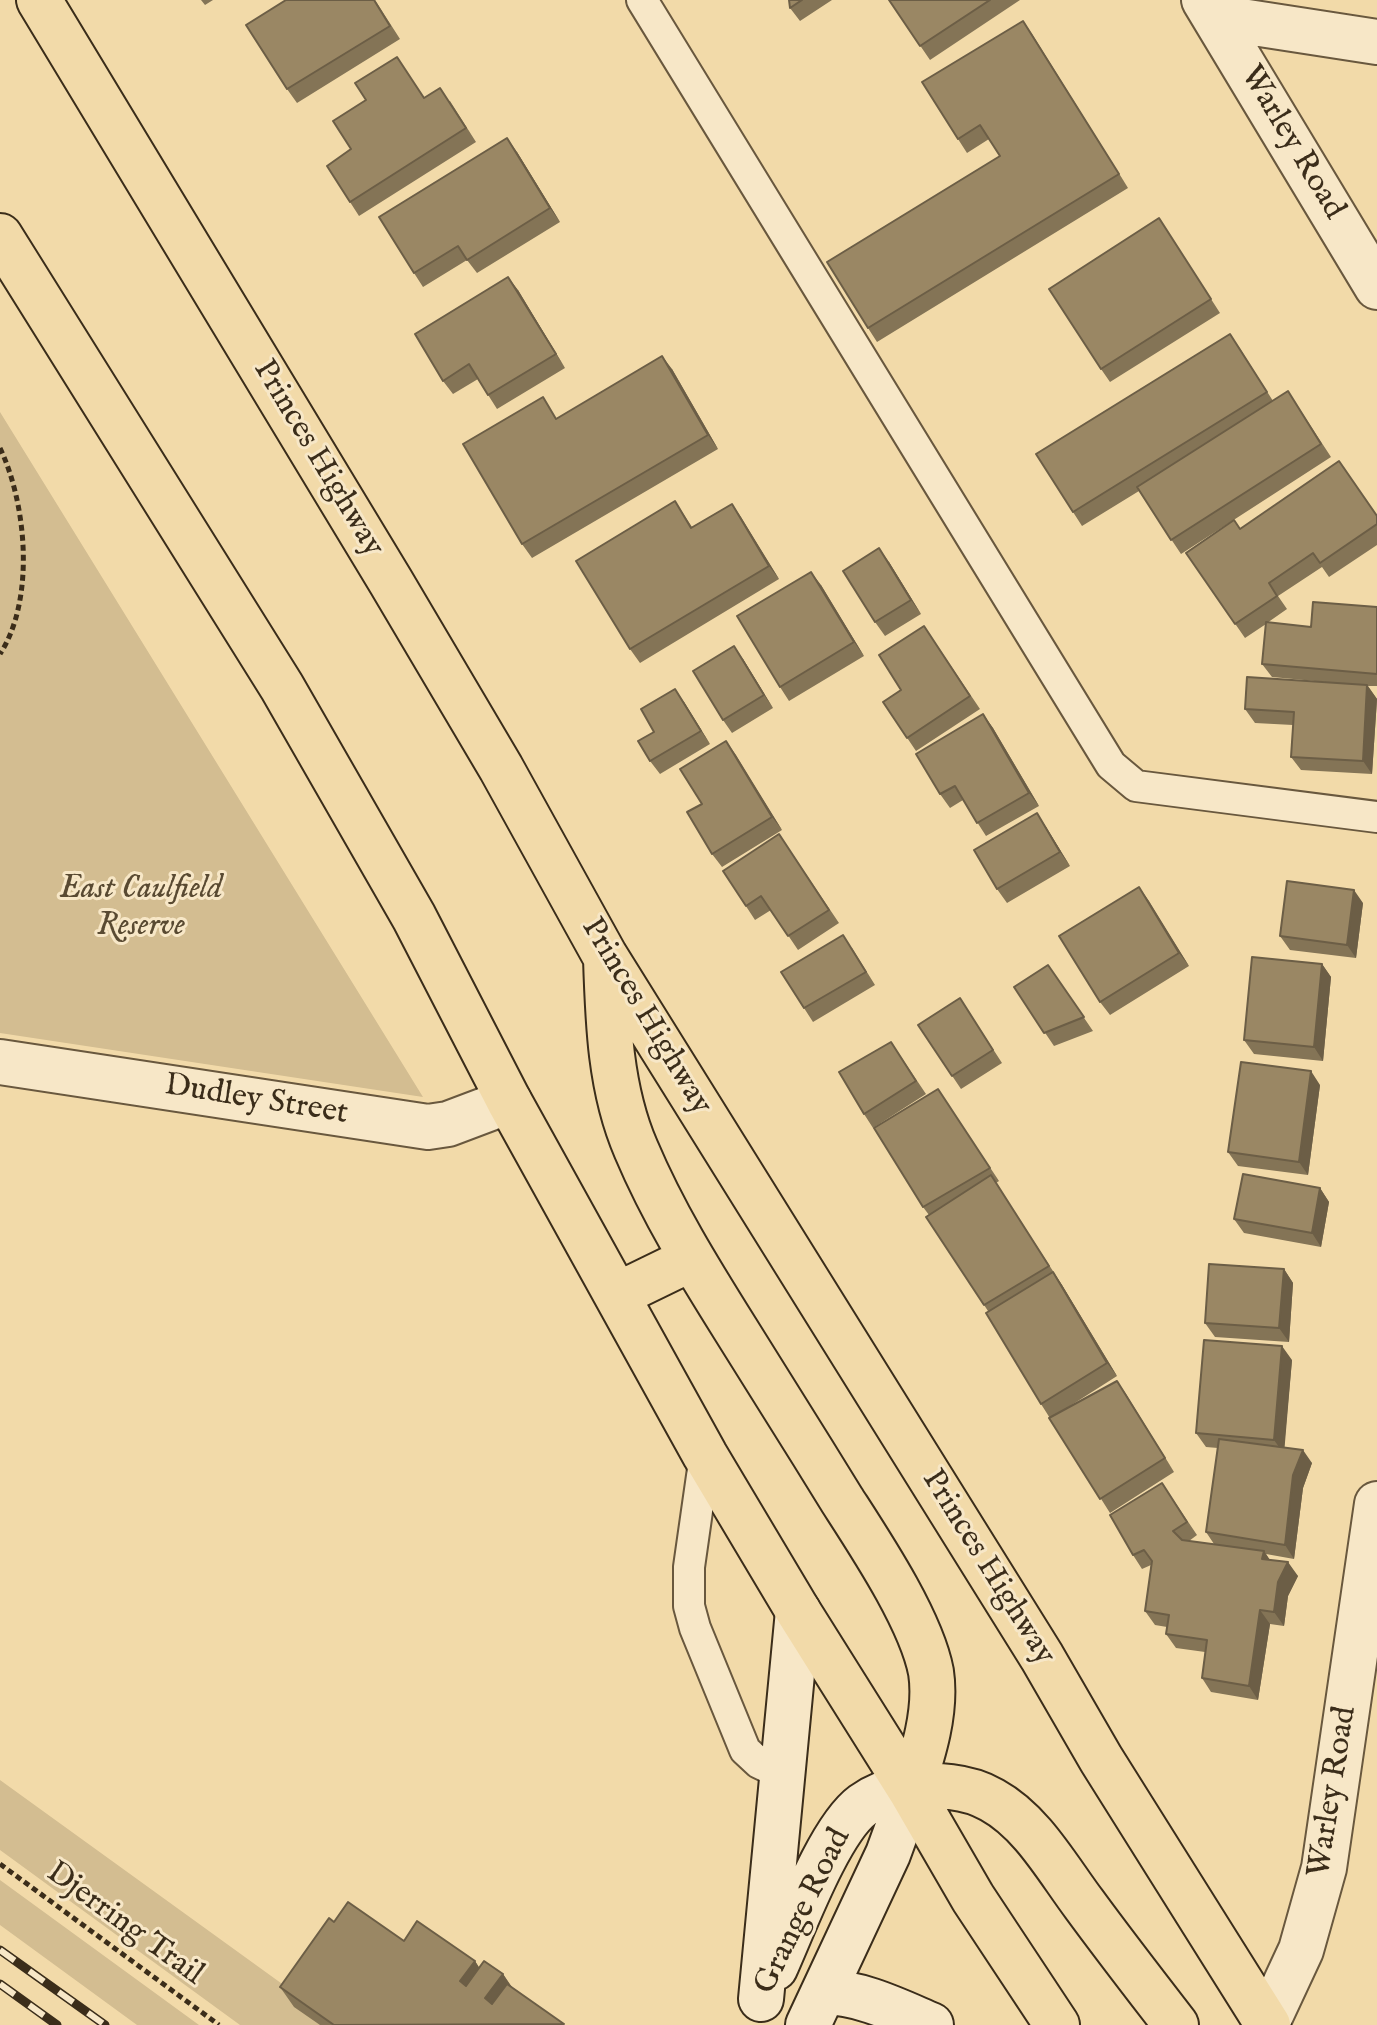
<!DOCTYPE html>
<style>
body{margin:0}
canvas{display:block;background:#f2daa9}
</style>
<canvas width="1377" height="2025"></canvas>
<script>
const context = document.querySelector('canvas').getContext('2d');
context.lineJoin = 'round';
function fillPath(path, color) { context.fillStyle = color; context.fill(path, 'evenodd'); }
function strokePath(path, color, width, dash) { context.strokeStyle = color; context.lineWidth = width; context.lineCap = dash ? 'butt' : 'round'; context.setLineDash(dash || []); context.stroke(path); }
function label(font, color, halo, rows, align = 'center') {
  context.font = font + ' "IM FELL English",serif'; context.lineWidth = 6; context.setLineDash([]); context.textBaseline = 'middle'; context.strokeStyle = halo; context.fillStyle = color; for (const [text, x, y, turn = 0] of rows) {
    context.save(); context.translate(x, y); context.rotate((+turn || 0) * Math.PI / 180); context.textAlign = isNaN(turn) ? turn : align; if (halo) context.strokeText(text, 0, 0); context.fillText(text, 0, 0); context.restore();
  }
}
const green = new Path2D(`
 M0 412 423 1097 0 1033Z
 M0 1780 339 2025H240L0 1850Z
 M0 1880 199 2025H137L0 1925Z`);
const path = new Path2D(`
 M0 448C27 505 35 600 0 654
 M0 1864 219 2025`);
const lane = new Path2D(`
 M642 0 1111 765 1136 786 1377 817
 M705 1455 689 1567V1606L695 1628 745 1750 759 1763 782 1774`);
const street = new Path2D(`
 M1204 0 1377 287
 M1215 17 1377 42
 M0 1062 428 1127 448 1124 509 1101
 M1267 2023 1301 1950 1324 1868 1377 1504`);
const secondary = new Path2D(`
 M775 1968C794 1926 829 1830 863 1805 877 1795 892 1790 909 1787
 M824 1992C860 1992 898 2011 931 2025
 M761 1999 798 1611
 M808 2025 888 1854 911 1791`);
const highway = new Path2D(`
 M39 0 391 582 501 768 605 956 1042 1657 1101 1759 1268 2025
 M0 236 282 687 414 917 509 1101 705 1455 798 1611 911 1791 973 1898 1057 2025
 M606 958C608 1022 610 1089 636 1149 663 1213 699 1271 736 1330 771 1386 807 1443 842 1500 871 1545 921 1620 931 1672 937 1711 923 1754 911 1791
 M617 1295 691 1259
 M909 1787C937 1785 966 1785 992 1800 1032 1822 1057 1868 1084 1904 1114 1945 1145 1985 1176 2025`);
const rail = new Path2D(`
 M0 1950 105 2025
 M0 1984 57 2025`);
const wall = new Path2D(`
 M201 0H213L205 5Z
 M286 0H375L400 39 297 103 287 89Z
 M789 0H832L800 21 790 8Z
 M889 0H1020L930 60Z
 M1023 21 1128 188 877 342 868 328 1000 156 989 139 967 153 958 139Z
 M424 98 450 101 476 142 359 216 350 202Z
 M517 152 560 222 477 273 467 260 423 287 414 273Z
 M1159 218 1220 313 1110 382 1101 369Z
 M518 290 565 368 497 409 478 379 453 394 443 381Z
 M1239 347 1273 401 1297 405 1331 457 1181 554 1139 491 1082 526 1073 512Z
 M672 369 718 449 532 558 522 544 557 418Z
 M675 501 692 527 732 504 779 579 640 663 630 649Z
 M1377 516V545L1329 577 1322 567 1278 596 1287 609 1267 623 1311 627 1377 607V686H1368L1377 699 1372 774 1301 770 1291 757 1293 725 1255 723 1245 709 1347 684 1272 677 1262 664 1266 624 1245 638 1186 553 1240 529Z
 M889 562 921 614 885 636 875 622Z
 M821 585 864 656 789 701 780 687Z
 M924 626 980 709 916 751 883 702 901 690Z
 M743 659 773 708 732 733 723 720Z
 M684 702 710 744 660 774 650 761 654 732Z
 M983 714 993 728 1039 806 986 836 963 800 950 808 940 794Z
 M726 741 782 830 722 867 712 854Z
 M1046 827 1070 866 1007 903 997 889Z
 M779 834 839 923 798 950 771 910 755 920 723 871Z
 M1139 887 1189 966 1110 1015 1100 1002Z
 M1363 903 1356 958 1290 950 1280 936Z
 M852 948 875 985 813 1022 804 1008Z
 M1322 964 1331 977 1323 1061 1254 1054 1244 1040Z
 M1048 965 1093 1031 1054 1046 1014 987Z
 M960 998 1002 1063 961 1089 918 1025Z
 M891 1042 926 1094 873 1128 864 1114Z
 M1320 1085 1308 1175 1238 1166 1228 1152Z
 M938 1089 999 1181 996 1183 1062 1285 1117 1376 1059 1413 1117 1381 1174 1472 1110 1513 1041 1404 988 1311 926 1217 929 1215 923 1207Z
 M1320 1188 1329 1202 1321 1247 1244 1233 1234 1219Z
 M1284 1269 1293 1283 1289 1342 1215 1337 1205 1323Z
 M1292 1360 1284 1447 1312 1463 1303 1488 1294 1559 1266 1554 1270 1560 1298 1576 1288 1596 1284 1626 1270 1624 1258 1700 1211 1692 1202 1678 1205 1652 1176 1648 1166 1634 1167 1627 1155 1625 1145 1611 1151 1565 1142 1569 1133 1555 1162 1483 1197 1535 1189 1541 1214 1544 1206 1532 1218 1448 1206 1447 1196 1433Z
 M334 1922 475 1961 479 1968 503 1974 512 1987 564 2025H320L294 2007 280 1987Z`);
const shadedWall = new Path2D(`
 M1023 21 1032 34 1128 188 1119 174Z
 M507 138 517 152 560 222 550 208Z
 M508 277 518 290 565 368 556 354Z
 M662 356 672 369 718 449 708 435Z
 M732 504 741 517 779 579 769 566Z
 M879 548 889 562 921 614 911 600Z
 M811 572 821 585 864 656 854 642Z
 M734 646 743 659 773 708 764 695Z
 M1367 685 1377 699 1372 774 1363 761Z
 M675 689 684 702 710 744 701 731Z
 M983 714 993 728 1039 806 1029 793Z
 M726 741 736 755 782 830 772 817Z
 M1037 813 1046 827 1070 866 1060 852Z
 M1139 887 1149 901 1189 966 1179 953Z
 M1354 890 1363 903 1356 958 1347 945Z
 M1322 964 1331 977 1323 1061 1314 1047Z
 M1311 1071 1320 1085 1308 1175 1299 1162Z
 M1320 1188 1329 1202 1321 1247 1312 1233Z
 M1284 1269 1293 1283 1289 1342 1279 1328Z
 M1053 1272 1062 1285 1117 1376 1107 1363Z
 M1282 1346 1292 1360 1284 1454 1274 1440Z
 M1117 1381 1126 1394 1174 1472 1165 1458Z
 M1303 1450 1312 1463 1303 1488 1294 1559 1285 1545 1293 1475Z
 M1264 1551 1273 1565 1262 1559Z
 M1288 1562 1298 1576 1288 1596 1284 1626 1274 1612 1278 1582Z
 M1260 1610 1270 1624 1258 1700 1249 1686Z
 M475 1961 488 1981 474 2001 460 1981Z
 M503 1974 516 1994 498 2018 485 1998Z`);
const building = new Path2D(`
 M286 0H374L390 26 287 89 246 25Z
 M789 0H802L790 8Z
 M889 0H990L920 46Z
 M1023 21 1119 174 868 328 827 262 1000 156 980 125 958 139 922 82Z
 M397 57 424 98 440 88 466 128 350 202 327 166 351 149 333 121 366 100 355 83Z
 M507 138 550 208 467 260 458 246 414 273 379 217Z
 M1159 218 1211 299 1101 369 1049 289Z
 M508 277 556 354 488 395 469 364 443 381 415 334Z
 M1230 334 1267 392 1073 512 1036 454Z
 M662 356 708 435 522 544 463 444 543 397 556 419Z
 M1288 391 1321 444 1171 540 1137 487Z
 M1339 461 1377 516V524L1320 563 1313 553 1269 583 1277 596 1235 624 1186 553 1234 520 1240 529Z
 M675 501 691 528 732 504 769 566 630 649 576 561Z
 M879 548 911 600 875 622 843 571Z
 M811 572 854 642 780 687 737 616Z
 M1313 602 1377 607V674L1262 664 1266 622 1311 627Z
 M924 626 970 696 907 738 883 702 901 690 879 655Z
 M734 646 764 695 723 720 693 671Z
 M1247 677 1367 685 1363 761 1291 757 1294 712 1245 709Z
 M675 689 701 731 650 761 638 741 654 732 641 709Z
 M983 714 1029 793 977 823 955 786 940 794 916 754Z
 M726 741 772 817 712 854 687 812 702 804 680 769Z
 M1037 813 1060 852 997 889 974 850Z
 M779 834 829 910 788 936 761 896 746 906 723 871Z
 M1287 881 1354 890 1347 945 1280 936Z
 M1139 887 1179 953 1100 1002 1059 936Z
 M843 935 866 972 804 1008 781 972Z
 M1252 957 1322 964 1314 1047 1244 1040Z
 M1048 965 1084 1017 1044 1033 1014 987Z
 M960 998 993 1050 952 1076 918 1025Z
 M891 1042 916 1081 864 1114 839 1072Z
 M1241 1062 1311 1071 1299 1162 1228 1152Z
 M938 1089 990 1168 923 1207 874 1128Z
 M1243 1174 1320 1188 1312 1233 1234 1219Z
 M991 1175 1049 1266 984 1305 926 1217Z
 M1209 1264 1284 1269 1279 1328 1205 1323Z
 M1053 1272 1107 1363 1041 1404 986 1313Z
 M1204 1340 1282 1346 1274 1440 1196 1433Z
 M1117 1381 1165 1458 1100 1499 1049 1418Z
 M1219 1439 1303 1450 1293 1475 1285 1545 1206 1532Z
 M1162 1483 1187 1522 1173 1531 1182 1540 1264 1551 1262 1559 1288 1562 1278 1582 1274 1612 1260 1610 1249 1686 1202 1678 1207 1640 1166 1634 1169 1615 1145 1611 1152 1561 1144 1550 1133 1555 1110 1515Z
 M348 1902 404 1941 417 1921 475 1961 460 1981 466 1986 484 1961 503 1974 485 1998 492 2004 507 1984 564 2024 334 2025 280 1987 329 1918 334 1922Z`);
const streetNames = [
 ["Warley Road",1291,143,59],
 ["Princes Highway",317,459,59],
 ["Princes Highway",645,1017,59],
 ["Dudley Street",256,1101,9],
 ["Princes Highway",987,1568,58],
 ["Warley Road",1334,1792,-81],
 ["Grange Road",804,1912,-64],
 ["Djerring Trail",124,1925,36]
];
const parkNames = [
 ["East Caulfield",141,890],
 ["Reserve",141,927]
];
fillPath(green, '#d3bd91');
strokePath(lane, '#69583e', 34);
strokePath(street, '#69583e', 48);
strokePath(secondary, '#3b2d1a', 48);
strokePath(highway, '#3b2d1a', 48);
strokePath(path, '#3b2d1a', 5, [6, 4]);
strokePath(lane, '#f7e7c7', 30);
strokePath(street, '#f7e7c7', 44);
strokePath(secondary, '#f7e7c7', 44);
strokePath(highway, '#f2daa9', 44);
strokePath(rail, '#3b2d1a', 9);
strokePath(rail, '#f7e7c7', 6, [18]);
fillPath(wall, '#847456');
fillPath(shadedWall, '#6c5e46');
fillPath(building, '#9a8764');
strokePath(building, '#6c5e46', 2);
label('32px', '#3b2d1a', '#f7e7c7', streetNames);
label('italic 32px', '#594a32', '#f7e7c7', parkNames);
</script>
